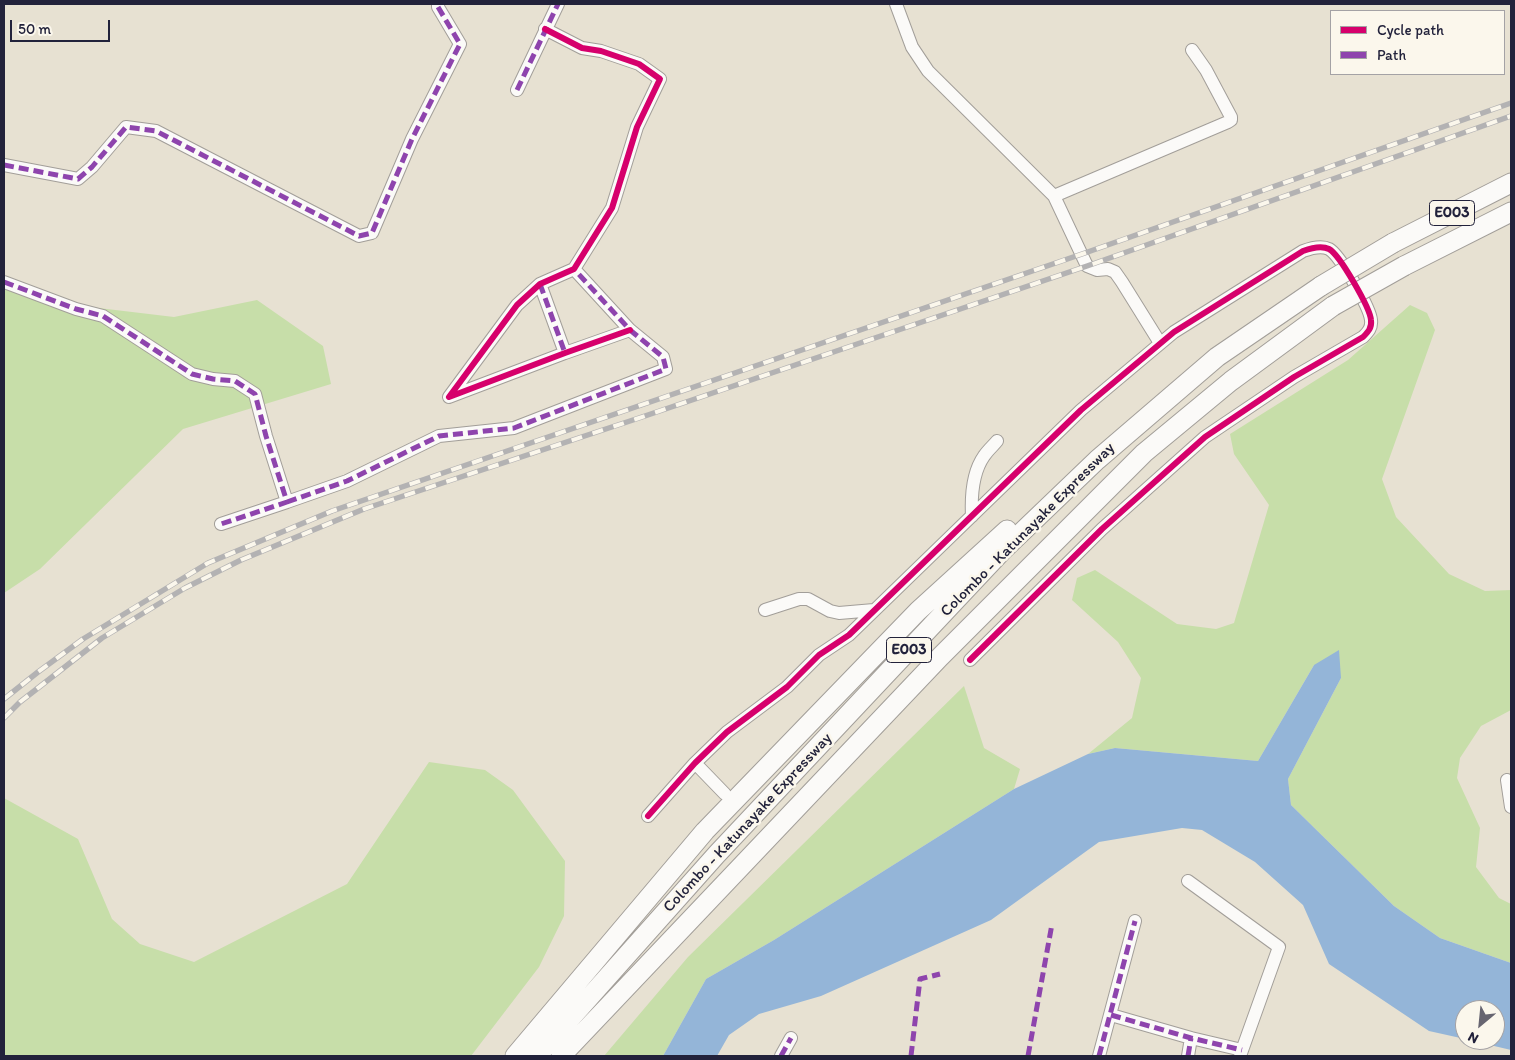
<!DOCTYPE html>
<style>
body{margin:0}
#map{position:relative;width:1515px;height:1060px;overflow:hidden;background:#e7e1d2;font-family:Itim,sans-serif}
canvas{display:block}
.frame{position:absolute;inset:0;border:5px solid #22223b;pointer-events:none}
.legend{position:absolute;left:1330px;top:10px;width:175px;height:65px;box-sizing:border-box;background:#fbf7ec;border:1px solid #a4a2a5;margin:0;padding:6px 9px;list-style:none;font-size:15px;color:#22223b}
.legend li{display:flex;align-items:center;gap:10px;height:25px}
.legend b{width:25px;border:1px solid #a4a2a5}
.north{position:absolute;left:1455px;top:1000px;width:50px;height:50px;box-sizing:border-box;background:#fbf7ec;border:1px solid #a4a2a5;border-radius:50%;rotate:208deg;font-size:14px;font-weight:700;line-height:20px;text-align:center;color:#22223b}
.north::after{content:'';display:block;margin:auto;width:18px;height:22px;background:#676570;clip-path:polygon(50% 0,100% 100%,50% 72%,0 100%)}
.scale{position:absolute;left:10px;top:20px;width:100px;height:22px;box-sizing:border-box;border:2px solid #22223b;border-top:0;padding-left:6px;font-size:15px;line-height:18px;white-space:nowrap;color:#22223b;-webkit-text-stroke:4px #fbf7ec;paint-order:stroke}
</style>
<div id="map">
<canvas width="1515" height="1060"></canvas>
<div class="frame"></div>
<ul class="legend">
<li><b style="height:6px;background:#d6006c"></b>Cycle path</li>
<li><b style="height:6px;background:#8e44ad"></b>Path</li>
</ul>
<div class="north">N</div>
<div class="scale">50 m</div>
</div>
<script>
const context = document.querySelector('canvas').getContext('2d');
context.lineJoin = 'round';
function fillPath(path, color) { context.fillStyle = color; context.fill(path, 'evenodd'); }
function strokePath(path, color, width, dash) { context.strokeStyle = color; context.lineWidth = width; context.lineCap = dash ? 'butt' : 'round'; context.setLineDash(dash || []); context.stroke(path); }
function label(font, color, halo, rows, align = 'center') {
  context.font = font + ' Itim,sans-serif'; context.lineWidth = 5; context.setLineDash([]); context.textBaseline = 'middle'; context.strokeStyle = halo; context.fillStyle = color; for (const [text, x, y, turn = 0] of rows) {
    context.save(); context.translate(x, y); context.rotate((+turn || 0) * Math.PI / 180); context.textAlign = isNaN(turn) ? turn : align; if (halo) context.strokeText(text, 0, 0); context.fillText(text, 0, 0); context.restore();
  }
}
const green = new Path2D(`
 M4 277 65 304 174 317 257 300 323 346 331 384 183 429 40 569 4 593Z
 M1410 305 1427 313 1435 330 1382 479 1396 517 1449 574 1485 591 1511 590V710L1481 726 1460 758 1457 778 1480 828 1476 867 1499 898 1511 904V963L1440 938 1394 906 1291 805 1288 779 1341 678 1314 665 1258 761 1115 748 1088 754 1132 718 1141 678 1118 642 1072 600 1077 578 1095 570 1177 624 1216 629 1234 623 1269 505 1234 454 1230 434 1348 360Z
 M964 686 984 748 1020 769 1014 789 774 940 706 979 663 1056H604L688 957Z
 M429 762 485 770 513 790 565 861 564 916 539 967 471 1056H4V798L78 839 112 919 140 944 194 962 347 884Z`);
const water = new Path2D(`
 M1339 650 1341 678 1288 779 1291 805 1394 906 1440 938 1511 963V1050L1469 1040H1495V1010H1465V1039L1429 1031 1329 964 1303 905 1255 862 1202 830 1182 828 1099 842 991 920 821 996 759 1014 729 1035 717 1056H663L706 979 774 940 1014 789 1088 754 1115 748 1258 761 1314 665Z`);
const minor = new Path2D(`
 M896 4 912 47 928 71 1054 196 1087 266 1097 270 1108 269 1115 272 1122 282 1160 343
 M545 29 582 48 601 51 639 64 660 79 637 127 612 208 574 269 540 284 517 305 449 397 565 353 630 330
 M517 90 558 4
 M4 165 78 179 92 167 126 127 156 131 359 236 372 233 412 139 460 44 438 7V4
 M1054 196 1228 122 1231 120V117L1206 70 1192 50
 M4 282 76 309 103 316 192 374 213 379 235 381 255 394 266 436 287 502 221 524
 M540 284 565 353
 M287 502 347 481 439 436 514 428 666 369 663 357 630 330 574 269
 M972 516C971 496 972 473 984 456 988 450 993 446 997 441
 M765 610 799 599H808L830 611 839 613 874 610
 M695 763 725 794
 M1507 780 1511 807
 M648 816 695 763 727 732 787 687 819 655 849 635 1081 410 1174 332 1303 251C1311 248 1321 245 1329 249 1340 255 1370 308 1371 320 1372 328 1368 332 1363 337L1294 377 1205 437 1102 529 970 660
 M1188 881 1279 947 1240 1056
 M1111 1015 1191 1038 1242 1050
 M781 1056 791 1038
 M1099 1056 1135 921
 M1188 1056 1191 1038`);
const highway = new Path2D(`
 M1393 243 1511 183
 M1404 266 1511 212
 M515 1056 705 831 918 611 1007 530
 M537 1056 717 854 1001 552 1097 460 1217 357 1321 286
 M561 1056 940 657 1144 453 1231 381 1333 306`);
const rail = new Path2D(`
 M4 699 38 672 83 639 208 563 332 511 1082 254 1511 103
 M4 718 20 702 102 638 185 588 241 560 364 509 636 419 1087 266 1511 116`);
const highwayBridge = new Path2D(`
 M1321 286 1393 243
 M1333 306 1404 266`);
const quiet = new Path2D(`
 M517 90 558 4
 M4 165 78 179 92 167 126 127 156 131 359 236 372 233 412 139 460 44 438 7V4
 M4 282 76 309 103 316 192 374 213 379 235 381 255 394 266 436 287 502 221 524
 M540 284 565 353
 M287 502 347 481 439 436 514 428 666 369 663 357 630 330 574 269
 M1111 1015 1191 1038 1242 1050
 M781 1056 791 1038
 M911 1056 920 979 940 974
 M1028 1056 1052 924
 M1099 1056 1135 921
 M1188 1056 1191 1038`);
const cycleway = new Path2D(`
 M545 29 582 48 601 51 639 64 660 79 637 127 612 208 574 269 540 284 517 305 449 397 565 353 630 330
 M648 816 695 763 727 732 787 687 819 655 849 635 1081 410 1174 332 1303 251C1311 248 1321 245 1329 249 1340 255 1370 308 1371 320 1372 328 1368 332 1363 337L1294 377 1205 437 1102 529 970 660`);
const shields = [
 [1452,213,45],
 [909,650,45]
];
const shieldNames = [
 ["E003",1452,213],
 ["E003",909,650]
];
const streetNames = [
 ["Colombo - Katunayake Expressway",1028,530,-45],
 ["Colombo - Katunayake Expressway",748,823,-47]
];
fillPath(green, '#c7dea9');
fillPath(water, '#94b5d8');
strokePath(minor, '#a29e99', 14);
strokePath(highway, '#a29e99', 21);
strokePath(minor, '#fbfaf8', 12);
strokePath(highway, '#fbfaf8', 19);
strokePath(rail, '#b3b2b3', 5.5);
strokePath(rail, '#fbf7ec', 4, [11]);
strokePath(highwayBridge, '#a29e99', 21, []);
strokePath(highwayBridge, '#fbfaf8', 19);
strokePath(quiet, '#8e44ad', 5, [10, 5]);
strokePath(cycleway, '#d6006c', 6);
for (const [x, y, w] of shields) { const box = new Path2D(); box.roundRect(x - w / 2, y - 12.5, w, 25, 4); context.fillStyle = '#fbf7ec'; context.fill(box); strokePath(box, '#22223b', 1); }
label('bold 15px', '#22223b', null, shieldNames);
label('16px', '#22223b', '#fbf7ec', streetNames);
</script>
